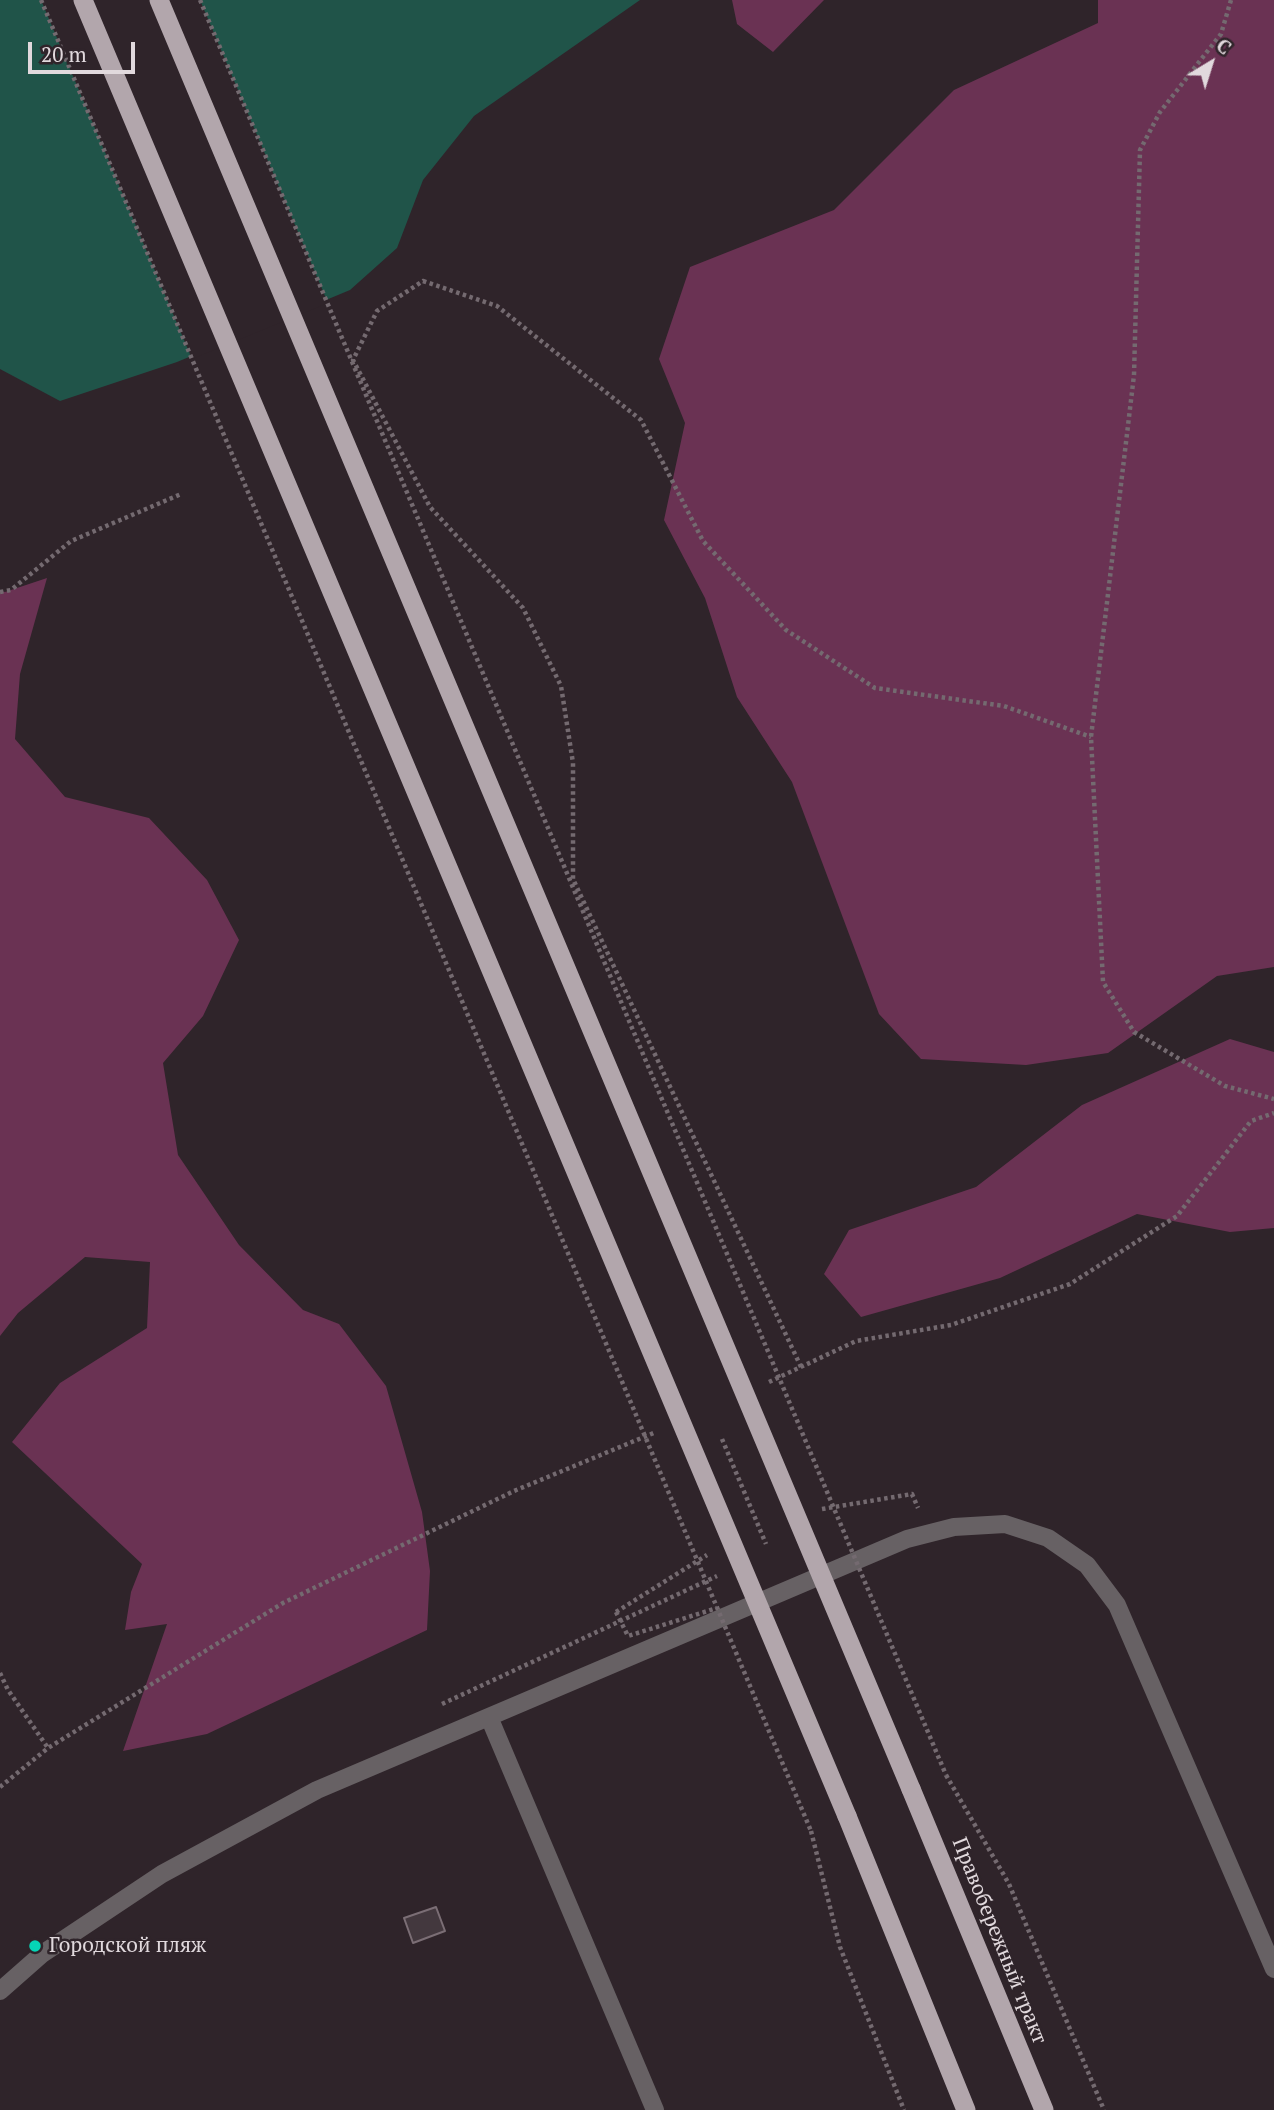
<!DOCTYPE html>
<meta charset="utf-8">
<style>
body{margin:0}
#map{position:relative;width:1274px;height:2110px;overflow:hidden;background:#2f242a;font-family:"PT Serif",serif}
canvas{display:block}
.north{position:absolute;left:1176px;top:28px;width:70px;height:70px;-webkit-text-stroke:5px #2f242a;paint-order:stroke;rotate:38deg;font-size:19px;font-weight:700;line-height:28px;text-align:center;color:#e1d9dd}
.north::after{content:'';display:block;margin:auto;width:24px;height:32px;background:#e1d9dd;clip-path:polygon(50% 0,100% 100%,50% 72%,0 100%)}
.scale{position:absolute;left:28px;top:42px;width:107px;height:32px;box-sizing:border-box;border:4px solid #e1d9dd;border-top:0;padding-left:9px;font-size:21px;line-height:24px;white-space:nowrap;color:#e1d9dd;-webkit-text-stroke:5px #2f242a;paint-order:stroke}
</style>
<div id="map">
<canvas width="1274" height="2110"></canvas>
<div class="north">С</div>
<div class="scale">20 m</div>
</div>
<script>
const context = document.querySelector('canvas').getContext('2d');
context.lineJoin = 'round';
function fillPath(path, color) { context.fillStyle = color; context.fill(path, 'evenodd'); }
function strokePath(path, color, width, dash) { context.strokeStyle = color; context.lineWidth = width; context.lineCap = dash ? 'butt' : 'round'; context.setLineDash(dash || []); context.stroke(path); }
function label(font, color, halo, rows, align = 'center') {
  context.font = font + ' "PT Serif",serif'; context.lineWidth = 5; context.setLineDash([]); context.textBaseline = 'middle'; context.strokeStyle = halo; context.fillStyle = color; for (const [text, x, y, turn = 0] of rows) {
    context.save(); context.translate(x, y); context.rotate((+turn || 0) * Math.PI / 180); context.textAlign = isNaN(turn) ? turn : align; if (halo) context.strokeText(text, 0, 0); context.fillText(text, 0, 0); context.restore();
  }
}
const green = new Path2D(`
 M732 0H824L773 52 737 24Z
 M1098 0H1274V967L1217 976 1108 1053 1026 1065 921 1059 879 1014 792 782 737 697 705 598 664 520 685 423 659 359 690 267 834 210 954 90 1098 23Z
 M47 578 20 674 15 739 65 797 149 818 207 880 239 940 203 1016 163 1063 178 1155 239 1245 303 1310 339 1324 386 1386 422 1512 430 1571 427 1630 207 1734 123 1751 167 1624 125 1630 131 1592 142 1564 12 1442 60 1383 147 1328 150 1262 85 1257 18 1313 0 1336V591L5 592Z
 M1230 1039 1274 1052V1228L1230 1232 1137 1214 1000 1278 861 1317 824 1274 849 1230 976 1187 1082 1105Z`);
const water = new Path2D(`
 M0 0H640L474 116 423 180 397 248 350 290 177 362 60 401 0 369Z`);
const pier = new Path2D(`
 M41 0H200L328 303 192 359Z`);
const building = new Path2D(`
 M436 1907 445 1931 413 1943 404 1918Z`);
const path = new Path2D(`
 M1231 0 1221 34 1160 112 1140 150 1134 375 1091 737 1103 982 1134 1032 1225 1086 1274 1099
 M0 592 11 590 71 541 181 494
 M801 1367 573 879V763L561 686 523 608 430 507 353 360 377 311 423 281 497 306 641 420 703 541 786 630 875 688 1004 706 1091 737
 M769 1382 856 1341 951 1325 1070 1284 1177 1216 1251 1121 1274 1113
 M722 1439 766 1544
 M822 1509 912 1494 918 1508
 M616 1612 707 1555
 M0 1673 8 1690 48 1748
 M442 1704 717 1576
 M946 1775 1009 1884 1104 2110
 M0 1787 48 1748 283 1603 514 1491 656 1432
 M811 1831 840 1947 904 2110`);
const tertiary = new Path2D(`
 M489 1717 655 2110
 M0 1991 42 1954 162 1874 317 1790 907 1539 954 1527 1005 1524 1048 1538 1087 1565 1117 1605 1274 1969`);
const trunk = new Path2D(`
 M911 1789 1044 2110
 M847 1816 966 2110`);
const pathBridge = new Path2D(`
 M41 0 811 1831
 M200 0 946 1775
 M616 1612 628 1636 717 1608`);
const trunkBridge = new Path2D(`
 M83 0 847 1816
 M159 0 911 1789`);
const markers = [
 [35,1946,7,"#05d5b6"]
];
const streetNames = [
 ["Правобережный тракт",999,1941,68]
];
const poiNames = [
 ["Городской пляж",49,1946]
];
fillPath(green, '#6a3253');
fillPath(water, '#205449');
fillPath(pier, '#2f242a');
fillPath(building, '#43383e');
strokePath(building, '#7b6e75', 2);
strokePath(path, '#746a70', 4.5, [3.5, 3.5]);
strokePath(tertiary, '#676164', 18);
strokePath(trunk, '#b2a6ac', 19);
strokePath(pathBridge, '#746a70', 4.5, [3.5, 3.5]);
strokePath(trunkBridge, '#b2a6ac', 19);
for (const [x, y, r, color] of markers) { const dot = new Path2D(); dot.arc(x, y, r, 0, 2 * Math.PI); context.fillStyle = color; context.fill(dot); strokePath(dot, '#2f242a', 2.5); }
label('21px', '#e1d9dd', '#2f242a', streetNames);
label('21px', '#e1d9dd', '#2f242a', poiNames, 'left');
</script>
